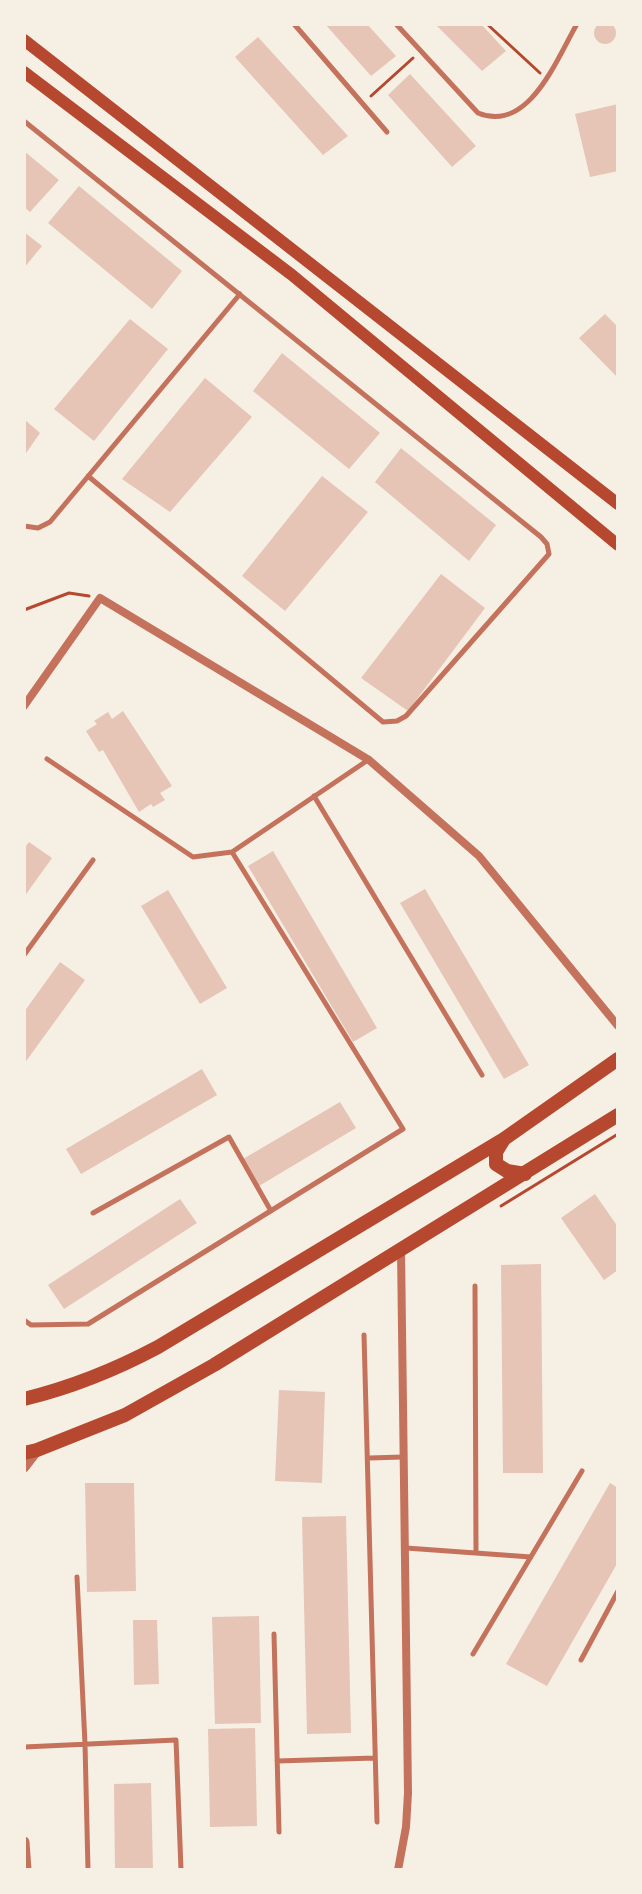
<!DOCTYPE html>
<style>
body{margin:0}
#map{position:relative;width:642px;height:1894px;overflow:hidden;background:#f6efe4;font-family:"Times New Roman",serif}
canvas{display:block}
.frame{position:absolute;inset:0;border:26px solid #f6efe4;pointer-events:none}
</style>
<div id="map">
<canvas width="642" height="1894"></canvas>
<div class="frame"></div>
</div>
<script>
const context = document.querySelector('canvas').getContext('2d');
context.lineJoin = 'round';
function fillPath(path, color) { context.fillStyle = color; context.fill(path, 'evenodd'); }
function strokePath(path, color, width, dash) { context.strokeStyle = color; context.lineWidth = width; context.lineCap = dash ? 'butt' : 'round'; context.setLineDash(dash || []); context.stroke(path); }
const building = new Path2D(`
 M594 33a11 11 0 1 1 22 0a11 11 0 1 1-22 0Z
 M325 24H367L396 56 371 76Z
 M435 24H481L506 51 482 71Z
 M258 37 348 136 323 155 235 57Z
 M410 74 476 146 452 167 388 95Z
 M618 104V171L590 177 575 114Z
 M24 151 59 180 30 212 24 207Z
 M79 186 182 271 152 309 48 223Z
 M24 232 42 246 24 268Z
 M605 314 618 327V378L579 338Z
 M130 319 168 349 94 441 54 409Z
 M282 353 380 433 349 469 253 391Z
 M205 378 252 417 170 512 122 479Z
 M24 419 40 433 24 456Z
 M401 448 496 525 469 561 375 482Z
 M322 476 368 512 285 611 242 576Z
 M441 574 485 608 408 711 361 678Z
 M123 711 172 786 160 793 165 800 153 807 151 804 139 812 103 750 99 752 86 731 97 724 94 721 108 712 112 719Z
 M29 842 52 858 24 897V849Z
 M273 851 377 1028 353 1042 248 866Z
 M425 889 529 1065 504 1079 400 903Z
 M168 890 227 988 200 1004 141 906Z
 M60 962 85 980 24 1064V1012Z
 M202 1069 217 1095 81 1174 66 1149Z
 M340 1102 356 1128 259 1186 243 1159Z
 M595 1194 618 1227V1270L604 1280 561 1218Z
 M180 1199 197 1223 64 1309 48 1285Z
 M541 1264 543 1473H503L501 1265Z
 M279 1390 325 1392 322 1483 275 1481Z
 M85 1483H134L136 1591 87 1592Z
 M610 1483 618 1488V1562L547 1686 506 1664Z
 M346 1516 351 1733 307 1734 302 1517Z
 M259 1616 261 1723 215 1724 212 1617Z
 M133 1620H157L159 1684 134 1685Z
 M255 1728 257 1826 210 1827 208 1729Z
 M151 1783 153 1870H115L114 1784Z`);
const path = new Path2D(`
 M487 24 540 73
 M371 96 413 58
 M24 610 69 593 89 596
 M501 1206 618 1134`);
const service = new Path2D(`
 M294 24 387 132
 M396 24 478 113C529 134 557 58 577 24
 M24 121 541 537 547 544 549 554 406 716 397 721 383 722 88 476
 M24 526 38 528 50 522 240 294
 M314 796 482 1075
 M232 852 368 760
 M24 955 93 860
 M93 1213 229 1137 271 1211
 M475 1286 476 1553
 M24 1320 31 1325 88 1324 403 1129 232 852 193 857 47 759
 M364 1335 377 1822
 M369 1458 403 1457
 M406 1548 531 1557
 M77 1577 85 1744 88 1870
 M274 1634 279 1832
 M473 1654 582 1471
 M581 1660 618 1591
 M24 1747 176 1740 181 1870
 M277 1761 375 1758`);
const minor = new Path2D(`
 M24 706 100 598 369 760 479 856 618 1026
 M398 1870 406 1827 408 1793 401 1250`);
const tertiary = new Path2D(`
 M24 1467 37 1450
 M24 1842 26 1870`);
const secondary = new Path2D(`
 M24 40 618 504
 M24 72 292 275 618 545`);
const primary = new Path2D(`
 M504 1139 496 1152V1164L507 1171 525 1174
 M24 1399C73 1387 113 1371 158 1347L504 1139 618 1059
 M24 1453 37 1450 125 1415 214 1365 618 1115`);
fillPath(building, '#e6c5b7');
strokePath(path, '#b5482f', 3);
strokePath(service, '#c5725c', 5);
strokePath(minor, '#c5725c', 8);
strokePath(tertiary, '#c5725c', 11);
strokePath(secondary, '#b5482f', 12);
strokePath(primary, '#b5482f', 14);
</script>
